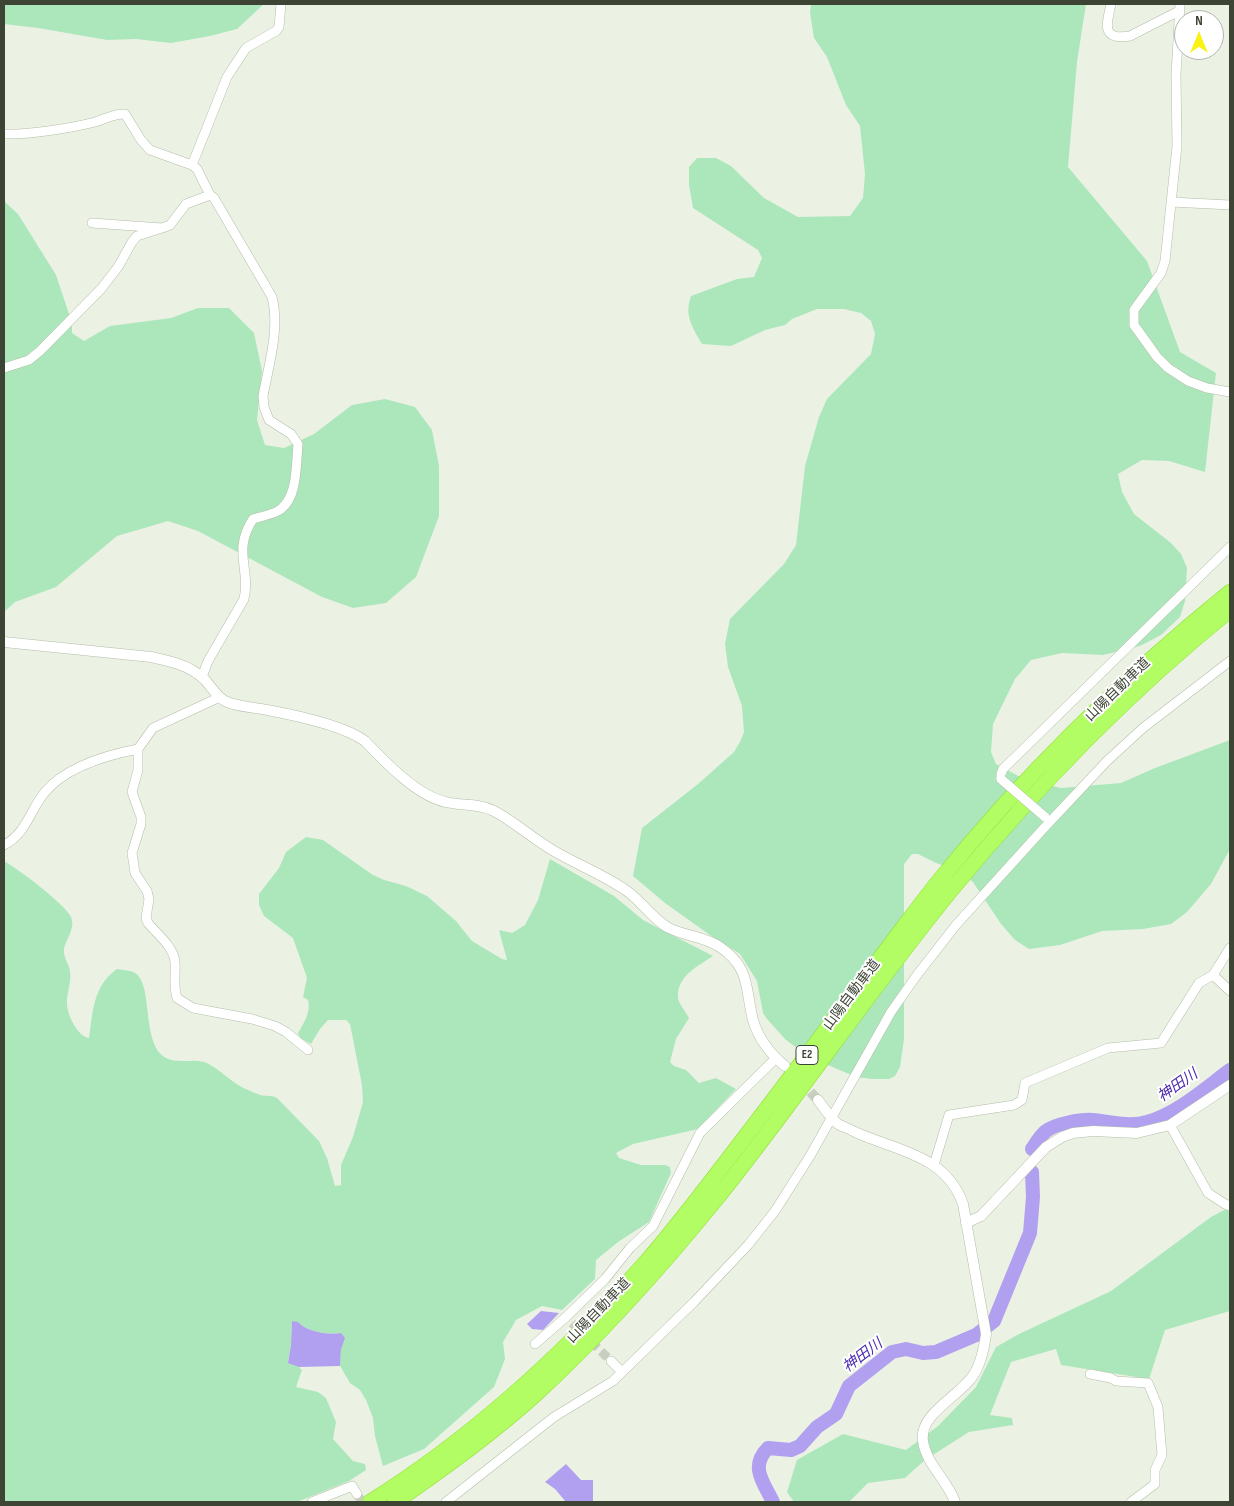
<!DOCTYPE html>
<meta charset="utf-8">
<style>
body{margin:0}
#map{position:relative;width:1234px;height:1506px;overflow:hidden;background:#ebf2e4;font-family:"Sofia Sans Condensed",sans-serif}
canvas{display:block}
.frame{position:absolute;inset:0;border:5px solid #3d4434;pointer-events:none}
.north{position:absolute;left:1174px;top:10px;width:50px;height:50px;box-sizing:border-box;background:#fff;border:1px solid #b1b4ae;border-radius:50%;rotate:0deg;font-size:14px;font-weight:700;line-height:20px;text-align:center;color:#3d4434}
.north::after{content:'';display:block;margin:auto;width:18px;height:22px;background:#f9f214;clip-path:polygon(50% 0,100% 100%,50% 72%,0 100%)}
</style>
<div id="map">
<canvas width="1234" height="1506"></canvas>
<div class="frame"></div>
<div class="north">N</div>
</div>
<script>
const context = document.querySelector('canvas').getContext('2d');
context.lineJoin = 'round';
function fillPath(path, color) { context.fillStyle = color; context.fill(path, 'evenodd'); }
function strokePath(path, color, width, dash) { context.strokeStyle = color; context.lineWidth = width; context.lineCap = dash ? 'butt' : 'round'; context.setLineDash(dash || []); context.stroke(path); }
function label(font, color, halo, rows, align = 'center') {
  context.font = font + ' "Sofia Sans Condensed","Noto Sans JP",sans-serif'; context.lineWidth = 4; context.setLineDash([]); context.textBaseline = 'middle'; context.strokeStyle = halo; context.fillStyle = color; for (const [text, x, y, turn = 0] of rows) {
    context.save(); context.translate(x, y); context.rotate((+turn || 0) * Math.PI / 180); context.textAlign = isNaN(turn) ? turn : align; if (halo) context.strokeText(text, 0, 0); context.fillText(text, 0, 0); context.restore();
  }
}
const green = new Path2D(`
 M4 4H264L237 29 210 36 171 43 136 39 107 40 38 28 4 24Z
 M811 4H1086L1077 62 1068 167 1147 261 1180 352 1216 373 1205 472 1169 461 1142 460 1118 474 1122 492 1134 514 1171 543 1181 554 1187 568 1185 601 1180 617 1161 635 1140 646 1103 655 1062 653 1031 660 1015 679 993 724 991 752 996 764 1024 779 1061 788 1121 783 1155 768 1230 740V849L1211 884 1187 912 1171 924 1143 929 1102 931 1060 945 1029 949 1015 940 1001 924 973 882 960 871 936 863 918 854H912L904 864V1039L900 1067 895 1076 889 1079H872L856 1077 807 1056 785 1039 767 1019 763 1013 757 981 740 954 714 938 665 903 633 876 642 828 698 784 734 752 740 742 744 732 742 706 728 667 725 644 730 619 784 564 796 545 805 466 819 417 827 399 871 354 875 334 871 321 861 313 844 309H817L792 319 785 325 765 330 731 346 702 344C692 327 684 315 691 296L737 279 754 277 762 258 758 250 693 208 689 185V167L697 158H716L731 166 764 198 798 217 850 216 863 198 865 174 860 126 846 105 827 57 814 38 810 13Z
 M4 201 18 214 56 275 72 323V333L84 341 110 326 171 318 198 308H229L254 333 262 371 257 420 265 445 284 448 314 434 352 405 385 399 415 407 432 430 439 466V516L416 577 386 603 353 608 322 597 198 531 168 521 117 536 56 587 15 602 4 612Z
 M306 837 323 840 373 875 384 880 406 886 427 896 456 921 472 941 502 959 507 960 499 930 512 933 525 925 538 900 550 859 614 896 643 920 713 956C698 966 677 976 678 997 678 1003 686 1012 689 1018L676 1039 670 1062 674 1066 686 1070 699 1083 716 1078 736 1089 698 1129 633 1144 616 1153 619 1158 641 1165H665L670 1167 671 1173 649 1222 618 1242 596 1260 595 1279 562 1310 542 1306 516 1320 503 1342 505 1359 494 1387 424 1449 383 1466 375 1436 373 1418 366 1400 360 1390 350 1383 340 1366 341 1333C328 1335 307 1332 298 1322H292L291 1345 288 1362 299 1367 302 1370 296 1387 318 1392 326 1398 336 1422 333 1439 353 1461 365 1464 366 1470 349 1481 297 1502H4V861C17 868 65 904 71 917 76 928 66 939 64 949 63 957 69 964 70 971 72 982 66 994 67 1005 68 1016 78 1037 89 1038 93 1011 93 986 117 969 122 970 128 970 133 972 154 980 141 1039 163 1056 175 1065 191 1058 204 1062 215 1065 233 1084 246 1089 250 1091 255 1093 260 1095 267 1097 272 1094 278 1099L319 1141 327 1158 335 1186 341 1185V1165L353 1137 363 1102 362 1085 350 1024 346 1020H328L320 1029 311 1044 300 1038 298 1033C304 1023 311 1012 308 1000L303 997 307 978 293 938 264 916 259 905V894L279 868 286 852Z
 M1230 1207V1311L1165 1330 1149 1379 1061 1365 1056 1349 1011 1362 990 1415 1012 1418 1013 1425 969 1432 925 1460 905 1478 868 1483 849 1502H794L787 1492 797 1460 843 1434 906 1450 938 1426 976 1387 996 1347 1019 1334 1111 1291 1211 1217Z`);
const water = new Path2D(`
 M541 1311 559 1313 543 1330 532 1329 527 1324Z
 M292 1321 298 1322C307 1332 328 1335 341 1333L345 1338 341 1349 340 1366 299 1367 288 1363 291 1345Z
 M566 1464 581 1480H593V1502H566L555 1489 545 1482Z`);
const river = new Path2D(`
 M1032 1149C1036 1143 1040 1136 1046 1131 1055 1124 1081 1119 1093 1120 1110 1122 1130 1127 1147 1122 1178 1113 1204 1089 1230 1070
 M773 1502C764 1483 749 1467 768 1448L791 1450 800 1446 817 1427 836 1414 849 1386 892 1352 906 1349 923 1353 936 1352 976 1335 994 1321 1030 1233 1033 1197 1032 1172`);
const minorTunnel = new Path2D(`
 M572 1323 611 1361
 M357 1494 362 1502`);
const tertiaryTunnel = new Path2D(`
 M800 1081 818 1100`);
const minor = new Path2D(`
 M1111 4C1107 23 1100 41 1130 36L1179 11
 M1180 4 1176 75 1177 146 1165 261 1161 273 1134 310V325L1157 357 1168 368 1188 381 1207 388 1230 392
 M4 134C28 135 72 128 95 122 105 119 115 113 125 114L141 140 150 150 192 165 197 169 210 195 214 198 272 297C280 328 269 364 263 396L264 407 269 420 291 434 298 444C296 466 298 502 276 512 269 515 260 517 253 519 232 551 251 569 244 599L208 661 202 677
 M192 165 227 77 246 48 276 31 279 27 281 4
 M1171 202 1230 205
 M92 223 162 228 170 225 186 204 210 195
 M4 368 29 360 40 351 101 289 118 267 132 242 137 236 162 228
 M220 697 153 728 138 749V770L132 792 141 817V824L132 853 135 873 147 891 149 899 146 918 148 923C157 934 174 947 175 962 176 975 173 985 177 998L193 1008 252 1019 275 1026 286 1032 308 1050
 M1001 779V774L1003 769 1230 547
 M4 845C26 834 30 810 45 792 66 767 107 755 138 749
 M1213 975 1230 991
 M1170 1125 1208 1193 1225 1204 1230 1206
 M934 1165 949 1115 1014 1105 1022 1100 1025 1083 1108 1048 1161 1043 1199 983 1213 975 1230 948
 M535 1344 566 1317 605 1279 630 1248 653 1226 700 1133 775 1059
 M611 1361 622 1372
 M1090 1374 1111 1378 1116 1381 1148 1383 1158 1407 1162 1455 1155 1470V1484L1131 1502
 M312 1502 352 1486 357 1494
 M446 1502 554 1417 613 1381 694 1302 748 1245 775 1211 810 1156 891 1012 917 975 956 925 1044 828 1107 761 1143 728 1230 661`);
const tertiary = new Path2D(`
 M4 642 151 657C170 661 189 665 204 679 211 686 216 696 225 701 237 707 254 707 267 710 294 715 343 725 365 741 385 762 417 796 446 802 462 806 478 803 494 811 515 822 533 839 554 851 578 865 604 875 627 891 641 901 652 918 667 927 683 936 704 936 720 947 751 968 745 989 753 1020 758 1038 771 1055 785 1066
 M818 1100C824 1108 830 1118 838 1124 843 1127 850 1129 855 1132 897 1151 946 1155 963 1204L986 1334C984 1349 981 1365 972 1377 957 1398 919 1414 923 1441 926 1464 948 1481 955 1502
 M966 1223 981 1216 1046 1147 1062 1137 1073 1133 1093 1131 1137 1133 1170 1125 1230 1085`);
const motorway = new Path2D(`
 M370 1502C474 1437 565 1353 646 1262 675 1229 702 1193 729 1158 779 1093 828 1027 878 961 898 935 918 907 939 881 1025 774 1124 678 1230 592
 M395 1502C444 1468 493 1433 537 1393 602 1333 661 1267 717 1198 798 1097 870 989 952 889 1036 787 1128 692 1230 610`);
const minorBridge = new Path2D(`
 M1001 779 1045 817`);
const shields = [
 [807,1055,22]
];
const shieldNames = [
 ["E2",807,1055]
];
const streetNames = [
 ["山陽自動車道",1118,690,-44],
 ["山陽自動車道",852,995,-53],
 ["山陽自動車道",599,1311,-46]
];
const waterNames = [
 ["神田川",1178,1086,-35],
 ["神田川",863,1356,-37]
];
fillPath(green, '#ace7bc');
fillPath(water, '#b19ff0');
strokePath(river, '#b19ff0', 14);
strokePath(minorTunnel, '#c8cfc1', 9, [9, 4.5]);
strokePath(tertiaryTunnel, '#c8cfc1', 10, [10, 5]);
strokePath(minor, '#b3bda7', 10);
strokePath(tertiary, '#b3bda7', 11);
strokePath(motorway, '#91dd33', 16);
strokePath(minor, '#fff', 9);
strokePath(tertiary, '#fff', 10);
strokePath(motorway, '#b3fd64', 15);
strokePath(minorBridge, '#b3bda7', 10, []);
strokePath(minorBridge, '#fff', 9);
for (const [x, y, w] of shields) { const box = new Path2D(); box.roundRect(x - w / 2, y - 9.5, w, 19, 4); context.fillStyle = '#fff'; context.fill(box); strokePath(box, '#3d4434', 1); }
label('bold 12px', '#3d4434', null, shieldNames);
label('14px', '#3d4434', '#fff', streetNames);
label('italic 15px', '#4d2eaf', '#fff', waterNames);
</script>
